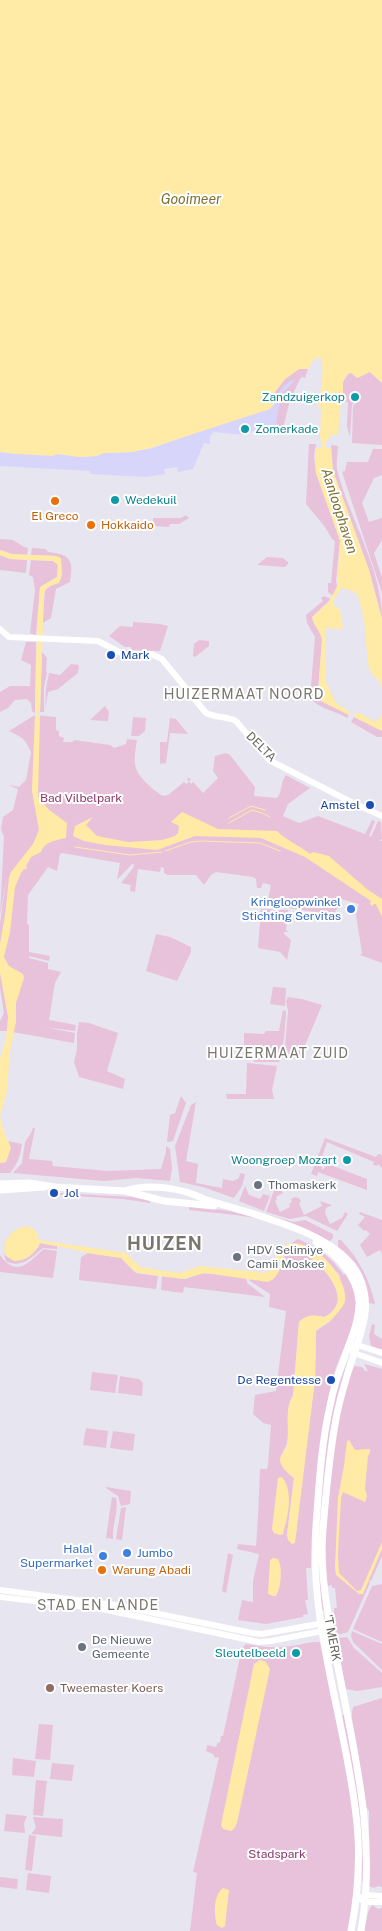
<!DOCTYPE html>
<style>
body{margin:0}
canvas{display:block;background:#e6e5f0}
</style>
<canvas width="382" height="1931"></canvas>
<script>
const context = document.querySelector('canvas').getContext('2d');
context.lineJoin = 'round';
function fillPath(path, color) { context.fillStyle = color; context.fill(path, 'evenodd'); }
function strokePath(path, color, width, dash) { context.strokeStyle = color; context.lineWidth = width; context.lineCap = dash ? 'butt' : 'round'; context.setLineDash(dash || []); context.stroke(path); }
function label(font, color, halo, rows, align = 'center') {
  context.font = font + ' "Public Sans",sans-serif'; context.lineWidth = 4; context.setLineDash([]); context.textBaseline = 'middle'; context.strokeStyle = halo; context.fillStyle = color; for (const [text, x, y, turn = 0] of rows) {
    context.save(); context.translate(x, y); context.rotate((+turn || 0) * Math.PI / 180); context.textAlign = isNaN(turn) ? turn : align; if (halo) context.strokeText(text, 0, 0); context.fillText(text, 0, 0); context.restore();
  }
}
const green = new Path2D(`
 M299 369H308L305 378 302 377 300 379 290 400 283 428H281L275 422 278 407 286 384 274 402 271 399 272 396 285 379Z
 M370 372 382 383V445L352 443 353 406 357 402V399L352 405 350 437 347 426 348 402H343V382L349 373H354L357 378Z
 M309 444H316L314 456 316 473 340 540 336 581 337 586 333 596 328 592V583H331L335 541 332 539 325 527 306 504Z
 M331 445 338 446C338 453 336 461 337 469 349 518 382 568 382 619L369 570 333 471Z
 M373 449H382V475L374 478 362 503 369 522 382 518V540L374 553 382 578V593L342 472 345 471 347 462H368Z
 M186 515 189 518 179 524H170L169 527 153 526V518H181Z
 M0 539 13 540 24 547 28 548 27 555 12 554 0 550Z
 M32 548 46 549 48 552C70 554 74 560 70 582L56 589 51 618 43 623 42 626 45 590 61 579 56 556 31 555Z
 M0 555 10 559 27 560 26 573 0 570Z
 M267 557 283 558 288 562V564L285 567 257 565Z
 M31 560 53 561 58 565 57 577 40 587 36 635 30 633 35 590 33 577 29 575Z
 M324 596 331 599 314 615C313 628 321 629 322 640L318 691 321 701 349 715 347 718C336 711 319 709 310 698L315 637 307 623 306 615 323 601 321 598Z
 M133 622 160 624 168 626 160 651 131 650V647H125L109 636 120 626 133 627Z
 M199 640 209 641V646L195 657 193 656 194 644Z
 M26 642H36L35 713 32 711 31 703 27 699 15 700 8 708 0 712V692L10 686H30L31 665 21 660Z
 M42 652 47 658 46 671 47 673 44 688V712H40Z
 M71 664 79 665 78 673 58 689 48 692 45 711 46 688 49 673 60 675Z
 M105 706 109 712 108 721 90 720Z
 M35 715 56 717V730L59 731V736L64 738 63 742H72L75 740 110 745 114 748 126 744 127 739 137 740C136 747 134 756 135 764 136 776 153 790 163 796L168 795 184 782 186 784 189 782 187 779 189 778 191 779 189 781 191 784 193 782 203 793 218 778 213 771 215 756 226 753 230 755 255 787 254 796 277 798C283 791 280 782 286 775L310 788 288 804 283 816 299 823 318 816 365 834 372 820 375 821 369 836 371 837 378 821 381 822 382 839 379 841H382V963L360 955 362 953 356 915 359 904 341 899 337 909 333 915 284 907 285 905H283L279 907 267 906 271 885 263 883 261 888H257L256 879 253 877 216 872 211 875 204 885 196 875H168L164 873V868L161 867 160 872 138 869 135 892 130 891 131 885 121 883 133 868 134 864H132L117 880 120 863 62 853 60 854 57 871 48 867 28 895 27 924 29 925V952L50 956 49 961 29 956V958L48 963V969L61 972 55 983 49 1020 76 1025 75 1031 44 1027 75 1033 74 1043 7 1031H0V1021L4 1013 0 988V923L7 875 0 916 4 837 1 829 3 817 13 810 18 789 9 785 19 787 26 780 31 752C25 738 21 737 9 731Z
 M133 717 146 718 145 731 139 736H131Z
 M354 717 382 731V737H377L351 722Z
 M170 718 176 719 188 734 170 733 166 763 160 764V742H167Z
 M261 909 288 910 286 930 288 932H284V934L291 940 287 960 280 952 258 948Z
 M156 934 170 937 191 947V952L177 981 146 971Z
 M273 987 286 988 285 1006 270 1004Z
 M288 997 302 999 322 1005 300 1057 289 1056 285 1058 284 1057 288 1011 286 1001Z
 M283 1010 286 1011V1014L284 1038 279 1062H254L255 1049 244 1047V1033L264 1034 266 1031H279Z
 M79 1022 89 1023 118 1033 107 1071 125 1079 123 1089 79 1077 74 1062 77 1049V1033Z
 M247 1063 277 1066 272 1090 274 1099H227L226 1094H246Z
 M181 1096 186 1103 173 1141 169 1142 167 1141 170 1115 175 1113Z
 M196 1102 186 1161 198 1164 196 1183 222 1188 223 1179 233 1181 239 1178 240 1173 245 1174 242 1186 234 1198 203 1187 180 1182 175 1146 191 1105Z
 M33 1128H35L29 1159 52 1161 53 1166 108 1171 161 1169 166 1152V1146L170 1149 172 1168 170 1181 136 1178 104 1181 13 1173 22 1163 25 1142 31 1133Z
 M325 1138 376 1157 378 1154 382 1155V1168L378 1164 377 1166 373 1165 374 1162 327 1142 322 1157 327 1159 321 1163 322 1170 328 1164 367 1179V1190L318 1172 317 1176 311 1174Z
 M8 1141 22 1144C20 1157 18 1163 10 1173H0V1163L6 1162 10 1145Z
 M245 1186 249 1195 260 1199 263 1194 270 1196 264 1211 239 1201Z
 M275 1188 281 1190 283 1193 276 1197 277 1200 275 1201 280 1212 290 1207 289 1204 292 1202 291 1199 295 1197 299 1198 301 1202 299 1203 304 1215 322 1206 320 1201 332 1205 326 1208 325 1213 330 1224 342 1218 345 1212 348 1214 337 1231 306 1216 290 1219 266 1212Z
 M59 1193 132 1197 150 1200V1203L123 1199 59 1195Z
 M189 1206 230 1211 261 1219 236 1215 189 1210Z
 M360 1212 382 1220V1253L380 1250 367 1257 360 1245 370 1234 366 1230 364 1231 358 1225 365 1217 359 1214Z
 M266 1214 293 1222 305 1220 333 1234V1238L330 1241 325 1240 265 1216Z
 M298 1239C320 1249 329 1255 344 1275L345 1273 340 1265C347 1271 354 1286 356 1295 362 1323 337 1355 332 1382 328 1403 326 1425 323 1446 318 1487 312 1527 311 1568H306L308 1600H305L308 1614 303 1615V1617L266 1624 238 1620 242 1600 253 1602V1581L259 1554 237 1549 238 1544 256 1546C258 1520 259 1495 260 1469H267L268 1465 271 1425 263 1423 253 1414 255 1395 276 1391 286 1311 269 1307 270 1294 250 1281 249 1278 272 1280 282 1267 285 1254 294 1249C317 1255 360 1301 324 1317 314 1315 307 1315 299 1322L293 1396C282 1409 294 1439 283 1451L294 1478 287 1535 297 1531 296 1523 315 1380 316 1331 329 1322 336 1314 340 1276C328 1262 311 1242 290 1244Z
 M338 1240H341C359 1259 369 1278 375 1304L369 1303 367 1293 338 1247Z
 M40 1243 57 1246V1249L43 1248C31 1257 24 1268 7 1262L5 1258 4 1252 6 1256 38 1248Z
 M44 1249 57 1251 53 1278 0 1272V1255C18 1280 30 1260 44 1249Z
 M88 1253 121 1258 136 1273 158 1276 156 1289 79 1280 81 1257Z
 M201 1273 246 1277 247 1283 265 1297 184 1287 183 1293 161 1290 162 1276 186 1279Z
 M372 1324 375 1325 374 1334 382 1339V1350L371 1346 369 1336Z
 M347 1362 334 1415 321 1584 324 1610 320 1611 317 1531 328 1427 335 1395Z
 M364 1364 382 1369V1556L371 1581 368 1580 370 1583 348 1632 334 1636 330 1614 334 1613V1608H337L335 1588H332V1585L328 1586C317 1545 335 1403 354 1366L362 1367 365 1371H368Z
 M92 1372 118 1375 115 1393 90 1390Z
 M120 1376 139 1379 143 1383 142 1396 118 1393Z
 M86 1428 108 1431 106 1448 83 1445Z
 M113 1431 135 1434 133 1451 110 1448Z
 M106 1487 131 1491 130 1504 121 1506 118 1496 106 1488Z
 M112 1497 116 1498C119 1513 112 1523 113 1539L106 1538Z
 M126 1507 122 1540 116 1539 121 1508Z
 M228 1553 233 1555 226 1593 222 1591Z
 M382 1584V1642L353 1629 372 1586Z
 M352 1631 382 1644V1670L353 1642 351 1636Z
 M347 1637 354 1648 382 1673V1687L357 1691 346 1689 336 1638Z
 M312 1642H320L322 1644 352 1797 356 1844 354 1890 348 1931H190L197 1873 193 1872 219 1757 215 1758 213 1754 206 1751 207 1745 216 1747 218 1742 220 1743 221 1736H223L242 1648 246 1644C275 1649 283 1648 312 1642Z
 M382 1698V1887L378 1886 374 1888 369 1886V1811L366 1807 351 1719 353 1707Z
 M344 1715 361 1804 364 1882H362L360 1834 341 1716Z
 M39 1724 53 1725 50 1760 35 1759Z
 M13 1758 36 1761 34 1777 12 1775Z
 M52 1763 74 1765 72 1781 50 1779Z
 M36 1780 47 1781 43 1816 33 1815Z
 M6 1814 27 1816 24 1823 25 1833 4 1831Z
 M33 1817 63 1819 62 1837 31 1834 36 1828Z
 M29 1835 36 1836 32 1871 25 1870Z
 M28 1873 51 1876 49 1893 26 1890Z
 M0 1877 18 1879 17 1889 0 1887Z
 M372 1905 378 1909 382 1908V1931H364L368 1912Z`);
const sand = new Path2D(`
 M292 380H295L281 395 276 424 281 428V431L258 429 245 435 214 432 210 436V444L204 443 193 469 178 472 177 467 164 469 165 474 146 477 90 474V471L0 466V452L17 454H58L80 457 96 456 104 453 132 452 153 448 274 405C275 394 283 386 292 380Z`);
const water = new Path2D(`
 M0 0H382V383L370 372 357 378 351 373 347 374 343 382V402H341L338 435H329V440H326V448H331L333 471 369 570 382 619V689L379 681 372 674 368 665 364 619 358 595 352 591 341 588 333 601 334 606 340 609 343 629 326 628 325 680 336 703 350 712 349 715 321 701 318 694 322 640C321 631 313 626 312 617L328 603 337 587 340 541 316 473 315 449 321 448 322 439H320L321 408 318 407C320 398 325 367 321 358H315L308 369H299L285 379 272 396 271 399 274 404 270 409 153 447 133 452 104 453 96 456 80 457 58 454 52 456 17 454 0 452Z
 M0 550 12 554 56 556 61 558 62 575 59 583 47 587 44 594 40 712 35 713 37 629 40 587 57 577 58 565 53 561 10 559 0 555Z
 M357 712 376 722 382 715V731L354 717Z
 M35 715H40L38 796 48 809 67 823 66 838C56 840 44 842 41 852L31 857 26 866 27 869H24L21 873 15 887 10 932 4 957 9 966 23 974 24 978 16 1003V1022L10 1051 7 1091 0 1116 3 1129 11 1148 6 1162 0 1163V1058L6 1040 8 1017 0 973V944L5 915 9 878 11 872 33 844 39 830 32 791Z
 M182 812 218 829 277 831C287 841 299 845 310 854L313 852 329 856 368 890 382 899V917L376 904H374L372 906 370 904 371 901 305 857 261 838 195 836 157 850 105 845 84 841 73 836 75 826 93 817 86 825 97 836 128 842 162 840 175 836 178 833 179 826 171 822Z
 M22 1227C32 1226 37 1230 39 1240L126 1253 140 1267 164 1271 180 1273 200 1266 267 1273C275 1266 273 1253 282 1247 306 1230 349 1275 345 1301 344 1307 333 1318 329 1322 324 1326 320 1326 316 1331L315 1380 295 1543 292 1544 288 1540 287 1535 294 1478C289 1474 281 1468 280 1460 280 1454 285 1451 287 1446 290 1432 284 1407 293 1396L299 1322C308 1314 313 1315 324 1317 360 1301 317 1255 293 1249L286 1252C279 1263 282 1276 268 1282L205 1273 182 1279 139 1273 134 1271 121 1258 88 1253 72 1249 40 1243C35 1254 26 1261 14 1261L6 1256C1 1243 9 1232 22 1227Z
 M349 1440 355 1450 370 1449V1453L368 1456 365 1489 367 1496 365 1502 343 1492 341 1498 338 1554 339 1573 357 1591 361 1590 382 1542V1549L363 1594H359L336 1575 335 1567 338 1498 344 1466 347 1441Z
 M282 1477C294 1492 288 1516 283 1534L280 1535 274 1533 272 1529 278 1478Z
 M273 1558 278 1559C283 1568 281 1587 276 1596H273L268 1594 270 1560Z
 M260 1660 266 1662 270 1669 237 1823 234 1829 231 1831 223 1829 221 1825 254 1664Z
 M223 1888 229 1890 225 1926 222 1928 217 1925C214 1915 213 1895 223 1888Z`);
const stream = new Path2D(`
 M229 818 251 806 265 810
 M229 823 252 810 262 813 270 817
 M75 847 130 855 162 852
 M165 851 191 842 201 841 260 843 280 851`);
const tertiary = new Path2D(`
 M0 629 9 637 98 641 123 654 136 656
 M133 655 151 654 162 659 206 713C216 718 227 716 236 721L269 760 355 804 382 816
 M348 1346 354 1353 382 1363
 M352 1346 357 1345 382 1353
 M0 1590 115 1605 252 1633 262 1634 324 1623
 M0 1597 102 1609 259 1642 271 1641 322 1631 329 1624
 M361 1897 366 1895 382 1896
 M357 1898 366 1902H382`);
const secondary = new Path2D(`
 M0 1184 29 1183 55 1187 125 1191 164 1201 214 1206
 M0 1190 45 1187
 M125 1191C149 1183 182 1188 204 1199 249 1214 338 1231 359 1276 372 1304 363 1327 354 1354 347 1375 340 1397 336 1419 329 1455 326 1492 323 1529 319 1575 329 1621 338 1667 355 1756 377 1840 361 1931
 M316 1242C336 1254 357 1275 359 1301 360 1321 350 1340 344 1359 338 1374 333 1390 330 1406 321 1445 319 1487 316 1526 309 1622 343 1713 355 1807 361 1848 359 1890 351 1931`);
const markers = [
 [355,397,5,"#0f9aa8"],
 [245,429,5,"#0f9aa8"],
 [115,500,5,"#0f9aa8"],
 [55,501,5,"#e8710a"],
 [91,525,5,"#e8710a"],
 [111,655,5,"#1a4fb4"],
 [370,805,5,"#1a4fb4"],
 [351,909,5,"#3f7fe0"],
 [347,1160,5,"#0f9aa8"],
 [258,1185,5,"#6b7280"],
 [54,1193,5,"#1a4fb4"],
 [237,1257,5,"#6b7280"],
 [331,1380,5,"#1a4fb4"],
 [127,1553,5,"#3f7fe0"],
 [103,1556,5,"#3f7fe0"],
 [102,1570,5,"#e8710a"],
 [82,1647,5,"#6b7280"],
 [296,1653,5,"#0f9aa8"],
 [50,1688,5,"#8d6e63"]
];
const cultureNames = [
 ["Zandzuigerkop",345,397],
 ["Zomerkade",255,429,"left"],
 ["Wedekuil",125,500,"left"],
 ["Woongroep Mozart",337,1160],
 ["Sleutelbeeld",286,1653]
];
const foodNames = [
 ["El Greco",55,516,"center"],
 ["Hokkaido",101,525],
 ["Warung Abadi",112,1570]
];
const transitNames = [
 ["Mark",121,655],
 ["Amstel",360,805,"right"],
 ["Jol",64,1193],
 ["De Regentesse",321,1380,"right"]
];
const streetNames = [
 ["DELTA",261,747,45],
 ["'T MERK",332,1638,79]
];
const parkNames = [
 ["Bad Vilbelpark",81,798],
 ["Stadspark",277,1854]
];
const shopNames = [
 ["Kringloopwinkel",341,902],
 ["Stichting Servitas",341,916],
 ["Halal",93,1549],
 ["Supermarket",93,1563],
 ["Jumbo",137,1553,"left"]
];
const worshipNames = [
 ["Thomaskerk",268,1185],
 ["HDV Selimiye",247,1250],
 ["Camii Moskee",247,1264],
 ["De Nieuwe",92,1640],
 ["Gemeente",92,1654]
];
const educationNames = [
 ["Tweemaster Koers",60,1688]
];
const waterNames = [
 ["Gooimeer",191,200],
 ["Aanloophaven",339,511,72]
];
const neighbourhoodNames = [
 ["HUIZERMAAT NOORD",244,695],
 ["HUIZERMAAT ZUID",278,1054],
 ["STAD EN LANDE",98,1606]
];
const districtNames = [
 ["HUIZEN",165,1244]
];
fillPath(green, '#e8c2db');
fillPath(sand, '#d8d5fb');
fillPath(water, '#ffeaa6');
strokePath(stream, '#ffeaa6', 1);
strokePath(tertiary, '#fff', 6);
strokePath(secondary, '#fff', 7);
for (const [x, y, r, color] of markers) { const dot = new Path2D(); dot.arc(x, y, r, 0, 2 * Math.PI); context.fillStyle = color; context.fill(dot); strokePath(dot, '#fff', 2); }
label('12px', '#0d838f', '#fff', cultureNames, 'right');
label('12px', '#c56008', '#fff', foodNames, 'left');
label('12px', '#164399', '#fff', transitNames, 'left');
label('12px', '#66655d', '#fff', streetNames);
label('12px', '#8d356c', '#fff', parkNames);
label('12px', '#366cbe', '#fff', shopNames, 'right');
label('12px', '#5b616d', '#fff', worshipNames, 'left');
label('12px', '#785e54', '#fff', educationNames, 'left');
label('italic 14px', '#7e7130', '#fff', waterNames);
context.letterSpacing = '1px';
label('14px', '#78766e', '#fff', neighbourhoodNames);
context.letterSpacing = '0px';
context.letterSpacing = '1px';
label('bold 18px', '#78766e', '#fff', districtNames);
context.letterSpacing = '0px';
</script>
